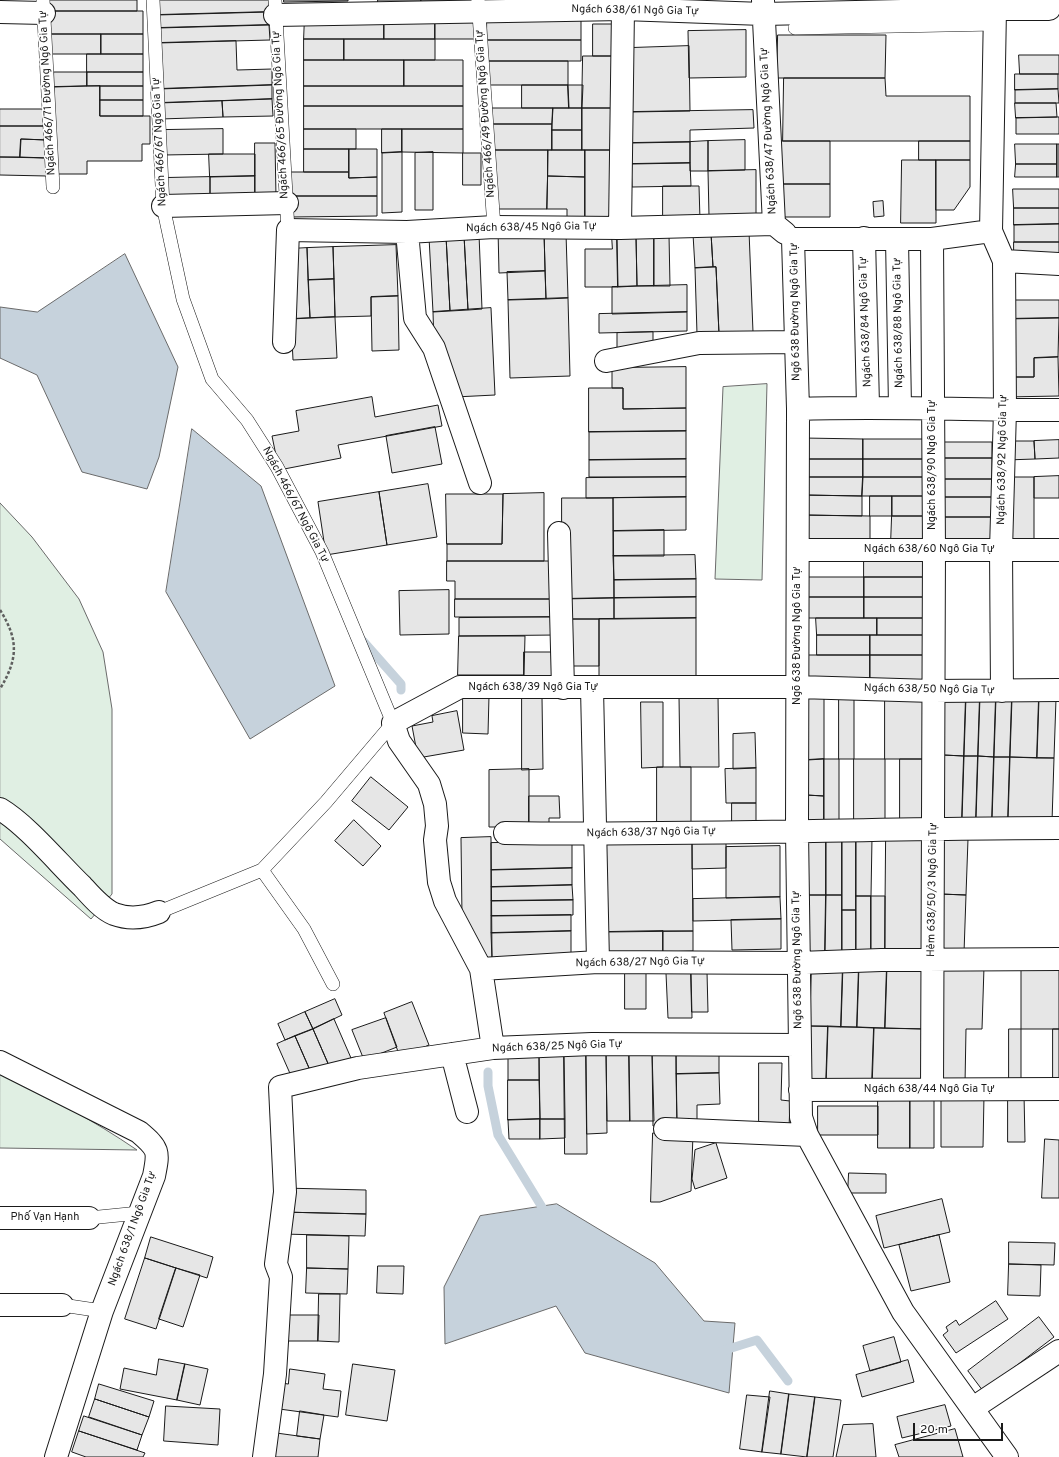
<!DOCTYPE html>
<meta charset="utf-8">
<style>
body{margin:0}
#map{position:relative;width:1059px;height:1457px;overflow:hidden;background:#fff;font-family:Overpass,sans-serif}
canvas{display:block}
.scale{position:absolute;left:913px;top:1423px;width:90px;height:18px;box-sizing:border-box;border:2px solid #1a1a1a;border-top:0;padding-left:5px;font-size:12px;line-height:14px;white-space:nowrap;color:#1a1a1a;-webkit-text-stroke:3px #fff;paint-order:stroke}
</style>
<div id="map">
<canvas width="1059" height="1457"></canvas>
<div class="scale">20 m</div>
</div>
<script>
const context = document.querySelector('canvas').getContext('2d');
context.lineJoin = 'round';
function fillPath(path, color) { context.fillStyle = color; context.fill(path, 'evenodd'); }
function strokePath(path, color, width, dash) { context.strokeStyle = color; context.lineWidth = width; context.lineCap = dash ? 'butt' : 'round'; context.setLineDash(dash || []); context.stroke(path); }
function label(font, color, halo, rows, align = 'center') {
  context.font = font + ' Overpass,sans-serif'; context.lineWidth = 3; context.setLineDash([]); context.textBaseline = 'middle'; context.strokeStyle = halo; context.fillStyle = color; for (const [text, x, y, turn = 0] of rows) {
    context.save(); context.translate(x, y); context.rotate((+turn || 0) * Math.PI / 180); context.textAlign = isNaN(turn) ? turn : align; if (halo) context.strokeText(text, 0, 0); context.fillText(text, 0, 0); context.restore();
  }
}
const green = new Path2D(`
 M767 384 762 580 715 579 723 387Z
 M0 503 32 537 79 599 103 652 112 709V894L91 919 0 839Z
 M0 1073C48 1096 93 1120 137 1150L0 1148Z`);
const water = new Path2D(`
 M125 254 178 367 159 457 147 489 82 472 37 375 0 358V307L37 312Z
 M192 429 261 486 335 686 250 739 166 592Z
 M557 1204 655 1263 704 1321 735 1323 729 1393 585 1353 556 1306 445 1344 444 1287 480 1216Z`);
const stream = new Path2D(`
 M363 641 401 684V690
 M488 1072V1086L498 1135 548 1217
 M722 1351 757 1340 788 1381`);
const building = new Path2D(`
 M50 0H137V11H49Z
 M157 0H269V12L157 15Z
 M284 0H348V1L284 2Z
 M378 0H421V2L378 3Z
 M421 0H474V1L421 2Z
 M49 11H143V34H49Z
 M269 12V25L158 28 157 15Z
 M384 13H435V39H384Z
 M435 13H476L475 39H435Z
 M487 13H581V40H487Z
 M305 15H384V39H304Z
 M593 24H616V56H593Z
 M269 25 270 40 158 43V28Z
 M746 30V77L689 78 688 31Z
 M49 34H101V54H49Z
 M101 34H143V54H101Z
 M778 35H886L885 78H777Z
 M304 39H344V60H304Z
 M344 39H435V60H344Z
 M487 40H581V61H487Z
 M236 41 237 70 272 69V85L159 89 158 43Z
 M689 46 690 111 631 112 630 48Z
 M87 54H143V72H87Z
 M1019 55H1059V74H1020Z
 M583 56H616V108H582Z
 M304 60H404V86H304Z
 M404 60H463V86H404Z
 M487 61H568V85H487Z
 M54 72H87V86L54 87Z
 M87 72H143V86H87Z
 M1015 74H1058V89L1015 90Z
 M784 78H885L886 96H970V141H783Z
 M272 85V99L159 103V89Z
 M522 85H568L569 108H522Z
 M568 85H583L582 108H569Z
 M100 86V116H150V144H142V161H87V174H54V87Z
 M100 86H143V100H100Z
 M304 86H463V106H304Z
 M1058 89 1059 103H1015V90Z
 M272 99 273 116 223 117 222 101Z
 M100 100H143V116H100Z
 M222 101 223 117 160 119 159 103Z
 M1015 103H1056L1057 117 1016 118Z
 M304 106H463V129H304Z
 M492 108H553L552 124H492Z
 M553 108H582V130H552Z
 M582 108H616V150H582Z
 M0 109H48V126H0Z
 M753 110 754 128 690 130V142L631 143V112Z
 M1057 117H1059V134H1016V118Z
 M492 124H552V150H492Z
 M0 126H48L47 140 21 139 20 157H0Z
 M223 129V154L163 155V130Z
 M304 129H356V149H304Z
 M382 129H402V152L382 153Z
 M402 129H463V153L402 152Z
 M552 130H582V150H552Z
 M21 139 47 140V158L20 157Z
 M745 140V170L708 171V141Z
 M708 141V171H690V142Z
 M770 141H830V184H769Z
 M919 141H970V160H919Z
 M690 142V163L631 164V143Z
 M255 143H275L276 197H255Z
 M1015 144H1057V164H1016Z
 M1057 144H1059V177H1057Z
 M304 149H349V172H304Z
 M349 149H377V177L349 178Z
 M492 150H548L547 209H492Z
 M548 150H585V177L548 176Z
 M585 150H616L615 221H585Z
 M402 152V212L382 213V153Z
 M433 152V210H415V153Z
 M463 153H481V185H463Z
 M209 154H255V176L210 177Z
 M0 157 47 158V176L0 175Z
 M902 160H936V223H901Z
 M936 160H970V187L954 210H936Z
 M690 163 691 186 632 187 631 164Z
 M1016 164H1057V177H1015Z
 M756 170V215L709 216 708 171Z
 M291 172H349V178L377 177V196H291Z
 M255 176V197L210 198V177Z
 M548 176 585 177V221H567V209H547Z
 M210 177V198L164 199 163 178Z
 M783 184H830V217H783Z
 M663 186H699L700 220 663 221Z
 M1013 189H1059V208H1014Z
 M291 196H377V216L291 217Z
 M883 201 884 216 874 217 873 202Z
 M1014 208H1059V224L1014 225Z
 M1059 224V242H1014V225Z
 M544 228 545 271 499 273 498 229Z
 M749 231 753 332 719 334 716 267H713L711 233Z
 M566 233 568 298 546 299 544 234Z
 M711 233 713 267 695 268 693 234Z
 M479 234 482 309 468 310 464 235Z
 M464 235 468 310 450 311 446 236Z
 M654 235V286H637L636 236Z
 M654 235H669L670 286H654Z
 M446 236 450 311 433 312 429 237Z
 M612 236H617L618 287H585V249H612Z
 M617 236H636L637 286 618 287Z
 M1014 242H1059V257L1014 258Z
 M396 245 398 296 371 297V316L335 317 333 247Z
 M333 247 334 279 308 280 307 248Z
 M307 248 310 318 291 319 290 249Z
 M716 267 719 334H697L695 268Z
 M545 271 546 299 508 300 507 272Z
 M334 279 335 317 310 318 308 280Z
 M687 285V312L612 314V287Z
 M398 296 399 350 372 351 371 297Z
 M568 298 570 376 510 378 508 300Z
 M1005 300H1059V318L1004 319Z
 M491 308 495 395 455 397 434 345 433 312Z
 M687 312V331L599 333V314Z
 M335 317 337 358 293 360 291 319Z
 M1059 318 1058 357 1034 358V377H1005L1004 319Z
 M653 332V349H617V333Z
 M1058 357 1059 396 1005 397V377H1034V358Z
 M686 367V408L623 409V388H612V368Z
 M589 388H623V409L686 408V431L589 432Z
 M372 397 375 417 438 405 442 426 338 445 341 458 279 470 272 436 299 431 296 411Z
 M435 427 442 464 392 473 386 436Z
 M686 431V459L589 460V432Z
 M803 438 863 439V459H804Z
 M863 439H926V459H863Z
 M1059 440V458L1035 459 1034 441Z
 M1005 441H1034L1035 459 1006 460Z
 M937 442H992V458H937Z
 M937 458H992V479H937Z
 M686 459V477H589V460Z
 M804 459H863V477H803Z
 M863 459H926V477H863Z
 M1059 476V498H1034V477Z
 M686 477V497L586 498V478Z
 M803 477H863L862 496 803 495Z
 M863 477H926L930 496H862Z
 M1008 477H1034V542H1008Z
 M937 479H992V497H937Z
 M428 484 437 537 387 545 379 492Z
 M379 492 387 545 326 555 318 502Z
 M544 493V561H447V544H502L503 494Z
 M446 494H503L502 544H447Z
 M803 495 862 496V516L803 515Z
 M870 496H892V516H870Z
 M892 496H930V516H892Z
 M686 497V530L613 531V498Z
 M937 497H992L996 517H936Z
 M562 498H613L614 598 562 599Z
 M803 515 870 516V541L803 540Z
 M892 516H930V543H891Z
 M936 517H996V542H937Z
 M664 530V556H613V531Z
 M695 555 696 579 614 580 613 556Z
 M864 557H929V577H864Z
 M447 561H556L555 599H455V581H447Z
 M804 577H864V597H803Z
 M864 577H929V597H864Z
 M696 579V597L614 598V580Z
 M449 590V634L400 635 399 591Z
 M696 597V618L614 619V598Z
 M803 597H864V618H803Z
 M864 597H929V618H864Z
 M614 598V619H562V599Z
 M455 599H555V617H455Z
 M555 617 556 635 459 636V618Z
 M696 618V679H599V619Z
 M816 618H877V635H817Z
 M877 618H929V635H877Z
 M562 619H599V666H563Z
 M817 635H870V655H817Z
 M870 635H929V655H870Z
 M459 636H525L524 675H458Z
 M524 652H554V681L524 680Z
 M803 655H870V682H803Z
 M870 655H929L928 682H870Z
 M463 695 489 696 488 734 463 733Z
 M718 695 719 767H680L679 696Z
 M839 696H854V759H839Z
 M885 696H923V759H885Z
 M945 696H966L964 756 943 755Z
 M966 696H980L978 756H964Z
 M980 696 996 697 994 757 978 756Z
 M522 697H542L543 769 522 770Z
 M996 697 1012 698 1010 757H994Z
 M807 698H824V759L807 760Z
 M1012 698H1039L1037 758 1010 757Z
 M1039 698 1056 699 1054 758H1037Z
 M641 702H663V767L642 768Z
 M457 711 464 750 418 758 412 726 433 722 432 716Z
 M755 733 756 768 733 769V734Z
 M943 755 964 756 962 820 941 819Z
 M964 756H978L976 820H962Z
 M978 756 994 757 992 821 976 820Z
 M994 757H1010L1008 821H992Z
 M1010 757 1054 758 1052 822 1008 821Z
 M824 759V796L806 795 807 760Z
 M824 759H839V822L824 823Z
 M854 759H885V822H854Z
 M900 759H923V822H900Z
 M657 767H691V824H657Z
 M756 768V803H726L725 769Z
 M529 769V827H489V770Z
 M371 777 408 807 389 830 352 801Z
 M806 795 824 796V823H806Z
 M529 796H559L560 818H549V829L529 827Z
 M732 803H756V832H732Z
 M354 820 381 846 363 866 335 841Z
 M491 837 492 959H472L462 917 461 838Z
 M806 838H826V895H806Z
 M826 838H842V895H826Z
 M842 838H856V910H842Z
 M856 838H872L871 896H856Z
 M942 839H968L966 895 940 894Z
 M726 840V868L692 869V841Z
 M886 840H926V953H885Z
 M692 841 693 931 605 932 604 842Z
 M572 842V868L491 870V843Z
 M780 846V897L726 898V847Z
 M572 868V885L491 887V870Z
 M572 885 573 900 491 901V887Z
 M940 894 966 895 964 953H939Z
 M806 895H826L825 954 805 953Z
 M826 895H842V953L825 954Z
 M856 896H871V953H856Z
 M871 896H885V953H871Z
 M780 897 781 919 693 921V899Z
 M573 900V915L491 916V901Z
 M842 910H856V953H842Z
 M571 915V931L491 933V916Z
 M781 919V949L732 950 731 920Z
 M571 931V957L492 959 491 933Z
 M663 931V952L605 953V932Z
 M663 931H693V951L663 952Z
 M812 963 843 964 841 1027 810 1026Z
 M843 964 859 965 857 1027H841Z
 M859 965H887L885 1028 857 1027Z
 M887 965 927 966 925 1029 885 1028Z
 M1059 965V1029H1021V966Z
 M939 966 984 967 982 1029H966L965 1084 936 1083Z
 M625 969H646V1009H625Z
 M691 972H707L708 1012H692Z
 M691 972 692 1018H668L666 973Z
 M335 999 342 1015 313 1029 305 1012Z
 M412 1002 429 1045 400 1057 384 1013Z
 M305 1012 313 1029 285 1040 278 1024Z
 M386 1018 397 1047 364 1060 352 1030Z
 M334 1019 351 1058 330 1068 313 1029Z
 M810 1026H828L826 1087H808Z
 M828 1026 874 1028 872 1089 826 1087Z
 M874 1028 925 1029 923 1086 872 1084Z
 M313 1029 330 1068 312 1075 295 1036Z
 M1009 1029H1021V1085H1009Z
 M1053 1029H1059V1086H1053Z
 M295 1036 310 1070 292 1078 277 1044Z
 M719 1048V1073L676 1074V1049Z
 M676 1049 677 1126H653L652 1050Z
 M629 1050 630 1121H607L606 1051Z
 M629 1050H652L654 1121H630Z
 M564 1051 565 1119H540L539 1052Z
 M564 1051H586L587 1154H565Z
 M586 1051H606L607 1133 587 1134Z
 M539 1052V1080H508V1053Z
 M759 1063H782L781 1100 790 1101 789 1129H759Z
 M719 1073 720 1104 697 1105V1125L677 1126 676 1074Z
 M508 1080H539L540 1119 508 1120Z
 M1008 1094H1024L1025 1142H1008Z
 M878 1095H910V1148H878Z
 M910 1095H934V1148H910Z
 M984 1096 983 1147H941V1097Z
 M818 1106H878V1135H818Z
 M540 1119V1139H509L508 1120Z
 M540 1119H565V1138L540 1139Z
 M653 1133 693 1134 691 1191 660 1202H651Z
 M1045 1139 1059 1140V1198H1042Z
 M716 1143 727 1178 695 1189 692 1179 695 1150Z
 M849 1173 886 1174V1193H848Z
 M282 1188 366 1190V1214L281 1212Z
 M942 1199 950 1232 884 1248 876 1216Z
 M281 1212 366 1214 365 1236 281 1234Z
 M307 1235 349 1236 348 1269 307 1268Z
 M939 1235 950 1282 911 1291 899 1245Z
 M151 1237 213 1257 207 1278 145 1258Z
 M1009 1242 1055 1243 1054 1265 1009 1264Z
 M145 1258 176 1268 156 1329 125 1319Z
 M1009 1264 1041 1265 1040 1296 1008 1295Z
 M378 1266H404L403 1294 377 1293Z
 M176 1268 200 1275 183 1327 159 1319Z
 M307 1268 348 1269 347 1294 306 1293Z
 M319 1294H340L339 1342 318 1341Z
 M996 1301 1008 1319 956 1353 943 1335 948 1331 946 1327 956 1320 959 1325Z
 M279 1315H319L318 1341H278Z
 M1039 1317 1054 1337 983 1391 968 1371Z
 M894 1337 901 1362 870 1371 863 1346Z
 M159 1359 185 1364 177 1400 120 1389 124 1368 156 1375Z
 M908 1360 914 1382 862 1397 856 1375Z
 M185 1364 208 1369 200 1405 177 1400Z
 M353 1364 395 1370 387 1421 346 1415Z
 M290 1369 325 1374 323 1389 341 1391 338 1417 272 1408 276 1382 288 1384Z
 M99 1384 154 1401 149 1417 95 1399Z
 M770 1391 789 1394 781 1454 762 1452Z
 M789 1394 815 1397 807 1457 781 1454Z
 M747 1395 770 1397 762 1452 740 1449Z
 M815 1397 841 1400 833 1457H807Z
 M95 1399 149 1417 142 1435 89 1417Z
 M945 1405 951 1426 902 1438 897 1417Z
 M166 1406 220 1409 218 1445 164 1441Z
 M300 1411 324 1415 320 1439 297 1436Z
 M84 1416 142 1435 137 1450 79 1431Z
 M873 1424 876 1457H836L843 1425Z
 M955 1429 963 1457H899L895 1445Z
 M79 1431 145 1453 143 1457H86L72 1452Z
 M269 1432 320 1439 318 1457H265Z`);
const path = new Path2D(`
 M0 610C19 640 18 659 0 689`);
const service = new Path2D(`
 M43 0 53 187
 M153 0 163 206 183 299 212 379 247 420 277 467 322 552 393 723 326 802 262 870 159 912
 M275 0 288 230
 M478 0 494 227
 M795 28 996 24
 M262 870 304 929 333 984
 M89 1218 139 1213
 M62 1305 102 1311`);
const minor = new Path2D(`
 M763 0 774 224 785 233
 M0 12 44 13
 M275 15 623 9 763 14 995 9
 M163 206 287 203
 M620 228 623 9
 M991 231 1004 261 1005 410 1001 550 1002 691
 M407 232 415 318 434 348 480 483
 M864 238 868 406
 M897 239 900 407
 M932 239 934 549 932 1089
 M1004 261 1059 264
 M284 342 288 230 407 232 494 227 620 228 774 224
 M606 361 699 343 796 342
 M798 409C885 406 972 410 1059 410
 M559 533 563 688
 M798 550H1059
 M592 688 598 962
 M0 809C27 825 59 864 82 886 91 896 102 909 114 914 130 920 144 918 159 912
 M505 833C690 836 874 828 1059 828
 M481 969 598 962 799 963 881 960 1059 959
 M493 1048 481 969 445 901 439 882 435 840 437 826 435 804 429 784 399 741 393 723 460 687H798L933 691 1059 690
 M452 1054 467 1112
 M0 1062 139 1132C159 1149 159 1151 154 1176L102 1311 56 1457
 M800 1090 1059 1089
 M665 1129 807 1135
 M973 1408 1059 1351
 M264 1457 275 1374 281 1277 276 1264 285 1192 280 1087 358 1068 493 1048 592 1044 799 1045
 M1007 1457 903 1312 807 1135 801 1117 797 831 798 409 793 239H932L991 231 995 9H1049L1050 0`);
const secondary = new Path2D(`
 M0 1218H89
 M0 1305H62`);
const streetNames = [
 ["Ngách 638/61 Ngô Gia Tự",635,11,1],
 ["Ngách 466/71 Đường Ngô Gia Tự",48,93,-93],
 ["Ngách 466/49 Đường Ngô Gia Tự",486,114,-94],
 ["Ngách 466/65 Đường Ngô Gia Tự",281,115,-93],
 ["Ngách 638/47 Đường Ngô Gia Tự",769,131,-93],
 ["Ngách 466/67 Ngô Gia Tự",160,142,-93],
 ["Ngách 638/45 Ngô Gia Tự",531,228,-1],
 ["Ngõ 638 Đường Ngô Gia Tự",796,312,-91],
 ["Ngách 638/84 Ngô Gia Tự",866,322,-92],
 ["Ngách 638/88 Ngô Gia Tự",899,323,-91],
 ["Ngách 638/92 Ngô Gia Tự",1003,460,-89],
 ["Ngách 638/90 Ngô Gia Tự",933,465,-90],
 ["Ngách 466/67 Ngô Gia Tự",295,505,62],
 ["Ngách 638/60 Ngô Gia Tự",929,550],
 ["Ngõ 638 Đường Ngô Gia Tự",798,636,-90],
 ["Ngách 638/39 Ngô Gia Tự",533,688],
 ["Ngách 638/50 Ngô Gia Tự",929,690,1],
 ["Ngách 638/37 Ngô Gia Tự",651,833,-1],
 ["Hẻm 638/50/3 Ngô Gia Tự",933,890,-89],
 ["Ngõ 638 Đường Ngô Gia Tự",798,960,-91],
 ["Ngách 638/27 Ngô Gia Tự",640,963,-1],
 ["Ngách 638/25 Ngô Gia Tự",557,1047,-2],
 ["Ngách 638/44 Ngô Gia Tự",929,1090],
 ["Phố Vạn Hạnh",45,1218],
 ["Ngách 638/1 Ngô Gia Tự",133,1229,-70]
];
fillPath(green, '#e0efe3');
strokePath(green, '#6a6a6a', 1);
fillPath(water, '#c6d2dc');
strokePath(water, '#6a6a6a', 1);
strokePath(stream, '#c6d2dc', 9);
fillPath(building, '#e6e6e6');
strokePath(building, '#1a1a1a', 1);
strokePath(service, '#1a1a1a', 14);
strokePath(minor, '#1a1a1a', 24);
strokePath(secondary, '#1a1a1a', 24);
strokePath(path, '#5f5f5f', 2.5, [3, 2]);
strokePath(service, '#fff', 13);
strokePath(minor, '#fff', 22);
strokePath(secondary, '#fff', 22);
label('11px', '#1a1a1a', '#fff', streetNames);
</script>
